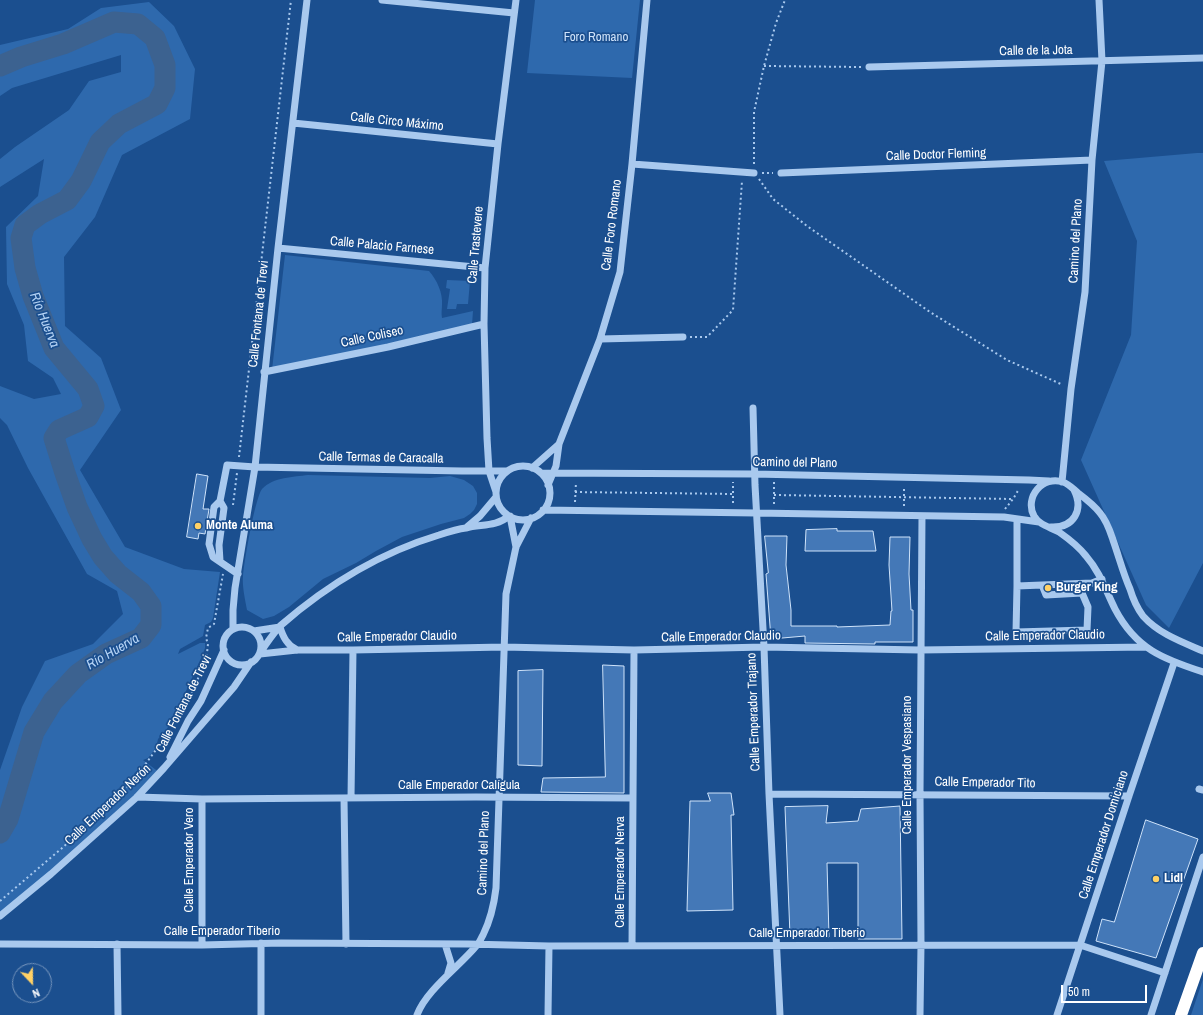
<!DOCTYPE html>
<meta charset="utf-8">
<style>
body{margin:0}
#map{position:relative;width:1203px;height:1015px;overflow:hidden;background:#1b4f8f;font-family:"Archivo Narrow",sans-serif}
canvas{display:block}
.north{position:absolute;left:12px;top:963px;width:40px;height:40px;box-sizing:border-box;background:#1b4f8f;border:1px solid #7695bc;border-radius:50%;rotate:158deg;font-size:11px;font-weight:700;line-height:16px;text-align:center;color:#fff}
.north::after{content:'';display:block;margin:auto;width:14px;height:18px;background:#ffd166;clip-path:polygon(50% 0,100% 100%,50% 72%,0 100%)}
.scale{position:absolute;left:1061px;top:985px;width:86px;height:18px;box-sizing:border-box;border:2px solid #fff;border-top:0;padding-left:5px;font-size:12px;line-height:14px;white-space:nowrap;color:#fff;-webkit-text-stroke:3px #1b4f8f;paint-order:stroke}
</style>
<div id="map">
<canvas width="1203" height="1015"></canvas>
<div class="north">N</div>
<div class="scale">50 m</div>
</div>
<script>
const context = document.querySelector('canvas').getContext('2d');
context.lineJoin = 'round';
function fillPath(path, color) { context.fillStyle = color; context.fill(path, 'evenodd'); }
function strokePath(path, color, width, dash) { context.strokeStyle = color; context.lineWidth = width; context.lineCap = dash ? 'butt' : 'round'; context.setLineDash(dash || []); context.stroke(path); }
function label(font, color, halo, rows, align = 'center') {
  context.font = font + ' "Archivo Narrow",sans-serif'; context.lineWidth = 3.5; context.setLineDash([]); context.textBaseline = 'middle'; context.strokeStyle = halo; context.fillStyle = color; for (const [text, x, y, turn = 0] of rows) {
    context.save(); context.translate(x, y); context.rotate((+turn || 0) * Math.PI / 180); context.textAlign = isNaN(turn) ? turn : align; if (halo) context.strokeText(text, 0, 0); context.fillText(text, 0, 0); context.restore();
  }
}
const green = new Path2D(`
 M535 0H640L632 78 527 73Z
 M149 2 174 26 195 69 190 119 122 155 95 217 64 257 65 326 101 358 121 410 80 470 125 547 184 569 220 572 213 618 211 622 205 625 203 636 180 649 178 654 200 643H205V648L202 656 181 702 183 709 172 717 167 729 158 739 156 748 148 758 143 760 160 773 0 916V770L22 707 45 661 93 644 123 614 117 591 87 574 28 468 7 425 0 418V386L34 399 61 394 53 378 28 361 24 325 7 284 6 227 38 196 44 159 0 187V159L15 147 69 110 89 81 121 72V55L12 88 0 96V45L68 29 101 8Z
 M1197 153H1203V563L1169 628 1146 605 1081 460 1131 335 1137 241 1104 161Z
 M285 255 429 271C437 280 443 293 442 305 442 309 441 313 442 318L473 311 472 325 272 370Z
 M447 280 470 281 468 304H457L456 309H447L450 289 446 288Z
 M308 475 430 478 450 476 464 480 473 486 477 493V504L474 510 470 514 464 518 441 524 402 537 376 551 356 563 323 579 289 607 274 616 263 619 247 610C245 599 242 586 243 576 244 562 255 498 262 489 273 477 294 477 308 475Z
 M1203 979V1015H1191Z`);
const river = new Path2D(`
 M0 66 21 57 63 44 114 22 138 24 155 38 165 65V88L157 104 119 124 100 142 81 181 67 200 40 214 25 225 21 238 25 268 33 296 54 348 88 389 94 406 88 417 59 430 54 438 65 473 77 507 92 539 103 557 118 574 141 592 151 606V625L141 638 106 654 78 674 53 701 34 732 8 819 0 833`);
const building = new Path2D(`
 M197 474 208 476 203 509H209L205 534 199 533 198 539 187 537Z
 M837 529V531H873L876 551H805L806 530Z
 M765 536H787L786 565 791 610V626H837V627L890 625 891 611H892L889 565 890 537H910L909 574 911 610H913V642H875V644L805 643V636L771 639 766 574 768 573Z
 M603 665 624 666V793L541 792 543 778 605 777Z
 M543 670 542 766 518 765V671Z
 M708 793H731L734 815H731L733 910 687 911 690 801H710Z
 M828 806 826 823 858 821 861 809 900 806 902 939H858V863H827L829 937 790 936 785 807Z
 M1146 820 1198 839 1156 958 1096 941 1102 919 1114 922Z`);
const path = new Path2D(`
 M764 66 861 67
 M754 164V112L764 66 776 23 785 0
 M762 173H773
 M759 179 773 199 807 226 930 312 1007 360 1063 385
 M690 337H707L733 310 742 181
 M239 457 291 0
 M575 492 733 494
 M774 495 1013 499
 M575 502 576 482
 M733 503V482
 M774 504V482
 M233 505 237 473
 M904 506V486
 M1005 509 1013 499 1019 489
 M0 901 61 849 108 806 133 781 150 758 171 729 195 687 207 653 208 644 206 638 208 628 214 624 223 574`);
const minor = new Path2D(`
 M382 0 514 13
 M869 67 1203 58
 M293 123 498 144
 M632 164 754 173
 M781 173 1092 160
 M278 248 485 268
 M600 339 683 337
 M264 372 388 347 484 324
 M753 408 755 485 764 647 769 794 780 1015
 M496 493a27 27 0 1 1 54 0a27 27 0 1 1-54 0Z
 M532 468 559 444
 M541 473 754 474 1029 480 1049 481
 M1062 482 1071 389 1085 292 1092 160 1102 61 1099 0
 M548 485 556 466 559 444 600 339 620 272 632 164 647 0
 M496 492 489 471 487 438 484 324 485 268 498 144 516 0
 M543 510 756 513 1004 517 1039 522
 M510 516 516 547
 M1017 519V586L1092 583 1102 579
 M467 527 480 516 496 497
 M1051 527C1074 528 1084 510 1074 490
 M220 561 219 545 224 508 220 501
 M238 574 213 557 209 544 214 507 220 501 227 465 255 467 462 471H507
 M1017 586 1016 632 1087 630 1088 607 1082 593 1046 595 1042 585
 M280 627C283 637 287 645 297 650
 M223 646a19 19 0 1 1 38 0a19 19 0 1 1-38 0Z
 M233 629V610L235 588 255 467 278 248 307 0
 M254 631 280 627
 M1203 651C1182 642 1159 634 1143 616 1137 608 1133 599 1130 589 1123 573 1119 557 1113 540 1110 531 1107 521 1100 513 1094 505 1086 499 1078 493 1073 489 1069 484 1063 482 1043 475 1024 497 1034 516 1039 525 1050 527 1059 532 1069 539 1079 547 1086 556 1100 572 1106 591 1115 609 1136 649 1163 659 1203 672
 M260 653C266 644 273 634 280 626 327 585 379 553 439 535 448 532 457 529 466 528 481 524 496 527 509 516
 M260 654 297 650H353L504 647 634 650 764 647 920 650 1146 647
 M170 757 188 721 201 701 224 650
 M1199 789 1203 790
 M769 794 1129 796
 M137 797 202 799 476 797 633 798
 M344 798 346 944
 M351 798 353 650
 M202 799V945
 M0 916 51 874 137 797 164 768 234 687 251 662
 M261 943V1015
 M0 944 202 945 281 943 468 944 549 946 1080 945 1165 973
 M117 944 118 1015
 M445 944 451 963 448 973
 M632 946 634 650
 M417 1015C426 990 460 966 477 945 480 942 481 938 483 935 491 919 494 905 496 888L506 594 516 547 531 518
 M548 1015 549 946
 M920 1015 921 945 920 794 922 516
 M1057 1015 1129 796 1174 663
 M1151 1015 1203 857`);
const highway = new Path2D(`
 M1181 1015 1203 953`);
const markers = [
 [198,526,4,"#ffd166"],
 [1048,588,4,"#ffd166"],
 [1156,879,4,"#ffd166"]
];
const parkNames = [
 ["Foro Romano",596,38]
];
const streetNames = [
 ["Calle de la Jota",1036,51,-1],
 ["Calle Circo Máximo",397,122,6],
 ["Calle Doctor Fleming",936,155,-2],
 ["Calle Foro Romano",612,225,-83],
 ["Camino del Plano",1076,241,-87],
 ["Calle Trastevere",476,245,-85],
 ["Calle Palacio Farnese",382,246,5],
 ["Calle Fontana de Trevi",259,314,-84],
 ["Calle Coliseo",372,337,-12],
 ["Calle Termas de Caracalla",381,458,1],
 ["Camino del Plano",795,463,1],
 ["Calle Emperador Claudio",1045,636,-1],
 ["Calle Emperador Claudio",397,637,-1],
 ["Calle Emperador Claudio",721,637,-1],
 ["Calle Fontana de Trevi",184,704,-63],
 ["Calle Emperador Trajano",754,712,-92],
 ["Calle Emperador Vespasiano",908,765,-90],
 ["Calle Emperador Tito",985,783,1],
 ["Calle Emperador Calígula",459,786],
 ["Calle Emperador Nerón",108,805,-43],
 ["Calle Emperador Domiciano",1104,835,-72],
 ["Camino del Plano",484,853,-88],
 ["Calle Emperador Vero",190,860,-90],
 ["Calle Emperador Nerva",621,872,-90],
 ["Calle Emperador Tiberio",222,932],
 ["Calle Emperador Tiberio",807,934]
];
const poiNames = [
 ["Monte Aluma",206,526],
 ["Burger King",1056,588],
 ["Lidl",1164,879]
];
const waterNames = [
 ["Río Huerva",44,320,68],
 ["Río Huerva",113,652,-30]
];
fillPath(green, '#2e69ad');
strokePath(river, '#3c6290', 21);
fillPath(building, '#4478b7');
strokePath(building, '#cfe3fa', 1);
strokePath(path, '#a9c9ee', 2, [2, 3]);
strokePath(minor, '#a9c9ee', 7);
strokePath(highway, '#fff', 12);
for (const [x, y, r, color] of markers) { const dot = new Path2D(); dot.arc(x, y, r, 0, 2 * Math.PI); context.fillStyle = color; context.fill(dot); strokePath(dot, '#1b4f8f', 1.5); }
label('13px', '#cfe3fa', '#1b4f8f', parkNames);
label('13px', '#fff', '#1b4f8f', streetNames);
label('bold 13px', '#fff', '#1b4f8f', poiNames, 'left');
label('italic 14px', '#b5d3f5', '#1b4f8f', waterNames);
</script>
